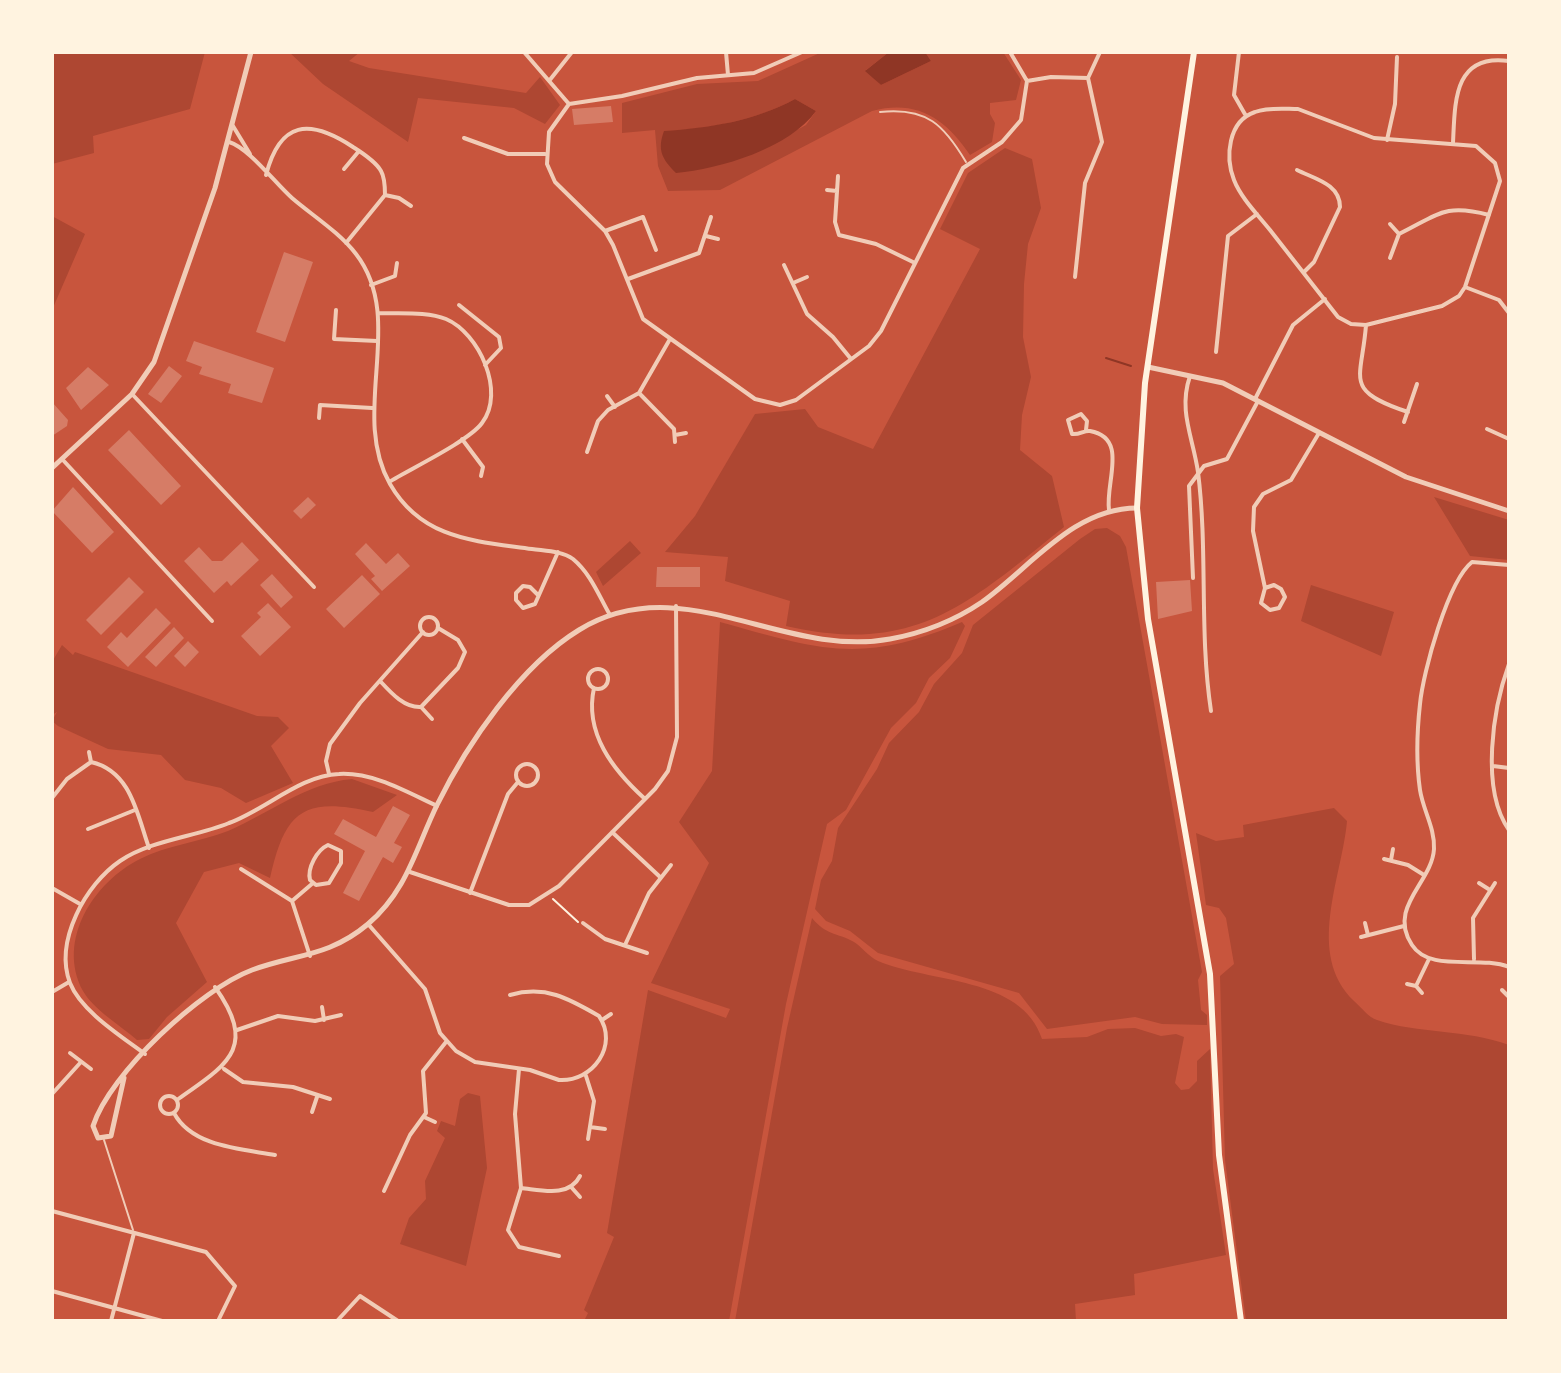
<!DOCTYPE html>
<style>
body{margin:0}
#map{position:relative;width:1561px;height:1373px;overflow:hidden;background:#c8553d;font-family:Manrope,sans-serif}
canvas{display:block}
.frame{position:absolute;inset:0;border:54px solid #fff3e0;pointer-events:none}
</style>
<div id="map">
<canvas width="1561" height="1373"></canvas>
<div class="frame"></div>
</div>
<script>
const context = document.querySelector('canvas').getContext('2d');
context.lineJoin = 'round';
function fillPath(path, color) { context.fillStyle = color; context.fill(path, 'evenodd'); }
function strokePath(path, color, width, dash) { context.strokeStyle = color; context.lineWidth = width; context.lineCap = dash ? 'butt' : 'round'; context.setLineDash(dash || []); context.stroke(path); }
const green = new Path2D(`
 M52 52H205L190 109 93 136 94 153 52 164Z
 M289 52H360L349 61 369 68 526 93 540 77 560 105 545 124 514 108 418 98 408 142 323 84Z
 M822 52H889L866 70 881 85 931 61 925 52H1003L1021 80 1016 100 990 103V114L995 123 992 142 970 155C946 119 917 99 872 111L720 190 668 191 658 166 655 130 622 133V103L697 84 758 81ZM795 99 816 111 806 125 753 154 664 132C709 128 755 121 795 99Z
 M1005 148 1032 159 1041 208 1028 244 1024 284 1023 337 1031 377 1022 415 1020 450 1052 476 1064 527C969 603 916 656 786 626L790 601 725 581 728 557 665 552 695 516 755 414 805 409 818 427 873 449 980 249 940 229 968 173Z
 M52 216 85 234 52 310Z
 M1434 497 1509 520V560L1470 556Z
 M1107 528 1120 536 1126 547 1202 972 1198 980 1201 1010 1207 1015V1025L1162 1024 1135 1017 1047 1029 1019 993 878 953 850 931 826 921 815 909 821 880 832 861 838 828 877 769 889 743 919 712 934 684 962 653 973 625 1080 539 1095 529Z
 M630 541 641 553 603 586 596 572Z
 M1311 585 1394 612 1381 656 1301 621Z
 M720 622C820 650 862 665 962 622L965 626 950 658 929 678 916 703 891 728 846 810 827 824 786 1004 729 1321H584L588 1313 584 1310 614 1237 607 1233 648 990 726 1018 730 1009 651 983 709 863 679 822 712 771Z
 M62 645 73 655 75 652 257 716 278 717 289 728 271 746 293 783 246 803 221 788 185 780 161 755 108 749 58 726 52 721 57 712 52 715V662Z
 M352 779 397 795 373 812C303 796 285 811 270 878L239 863 204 872 176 923 207 982 167 1017 149 1039 137 1040C121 1026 93 1009 83 991 56 940 94 882 140 859 167 845 200 842 228 831 270 813 306 783 352 779Z
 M1334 808 1347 821C1342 878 1305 954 1354 1001 1361 1007 1369 1018 1377 1020 1418 1034 1466 1029 1509 1045V1321H1246L1225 1160 1220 976 1234 964 1226 918 1219 908 1206 905 1196 833 1216 841 1244 837 1243 825Z
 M812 918C827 936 836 932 854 942 862 947 869 957 878 961 929 983 1022 976 1042 1039L1087 1037 1108 1029 1135 1028 1161 1036 1176 1034 1184 1037 1175 1083 1181 1090 1189 1089 1197 1081V1061L1210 1049 1213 1169 1226 1255 1134 1274 1135 1295 1075 1304 1076 1321H735L787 1028Z
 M468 1093 480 1096 487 1168 466 1266 400 1244 409 1218 426 1199 425 1181 445 1138 437 1131 441 1121 455 1126 460 1099Z`);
const water = new Path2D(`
 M889 52H925L931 61 881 85 865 71Z
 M795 99 816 111C790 148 720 169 676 173 662 159 657 150 664 131 709 128 755 121 795 99Z`);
const stream = new Path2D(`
 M1106 358 1131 366`);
const building = new Path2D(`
 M611 106 613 122 574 125 572 109Z
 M284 252 313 262 285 342 256 332Z
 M194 341 274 368 262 403 228 393 231 384 199 374 202 367 186 361Z
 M169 366 182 376 161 403 148 394Z
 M88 367 109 385 81 410 66 388Z
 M52 402 68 420 67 426 52 436Z
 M129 430 181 486 161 505 108 450Z
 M73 487 114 532 92 553 52 511Z
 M308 497 316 505 301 519 293 511Z
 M242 542 259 560 231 586 227 581 214 593 184 561 199 547 212 561H222Z
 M366 543 386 564 398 553 410 566 382 591 371 579 375 576 355 554Z
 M657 567H700V587H656Z
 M272 574 293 597 281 608 260 585Z
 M362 575 380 594 344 628 326 609Z
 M129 577 144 592 101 635 86 620Z
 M1190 580 1192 611 1158 619 1156 582Z
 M268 603 291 627 260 656 241 636 261 617 257 613Z
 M156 608 171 623 128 667 107 647 121 632 127 638Z
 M174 627 184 638 156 667 145 657Z
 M188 641 199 652 185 667 174 656Z
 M393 806 410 815 394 843 402 847 393 863 383 857 359 901 343 893 365 851 334 834 343 819 376 837Z`);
const path = new Path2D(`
 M553 899 578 922`);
const service = new Path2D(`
 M880 112C927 107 944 125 966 162
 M104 1140 133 1230`);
const minor = new Path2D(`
 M491 52H499
 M524 52 569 104
 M726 52 728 75
 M802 52 754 73 697 78 622 96 569 104 549 132 547 164 555 182 605 231 613 245 643 319 755 399 780 405 796 400 869 346 881 331 963 168 1002 142 1021 120 1027 81 1010 52
 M1239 52 1234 95 1246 116
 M549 81 572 52
 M1027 81 1051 77 1088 78
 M1298 109 1374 138 1476 146 1495 163 1500 181 1465 287 1459 296 1442 306 1366 325 1351 324 1338 317C1315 288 1293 259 1270 230 1258 215 1241 198 1234 180 1225 157 1228 121 1255 112 1268 107 1285 109 1298 109Z
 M233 126 250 154
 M464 138 508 154H545
 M1387 140 1395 104 1397 57
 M229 142C249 148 275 183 292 198 313 216 339 232 356 254 407 320 349 412 390 484 422 540 476 541 532 549 546 551 562 551 573 559 591 574 599 596 610 615
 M1453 143C1455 103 1453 53 1509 61
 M344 169 359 151
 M1297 170C1315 179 1340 184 1340 207L1314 262 1304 272
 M266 175C280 121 309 118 353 147 361 152 376 162 381 171 385 178 385 188 385 195L346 243
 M838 176 835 222 839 235 876 244 915 263
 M827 190 837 191
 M385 195 399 198 411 206
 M1390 224 1399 234
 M605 231 643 217 656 250
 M706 236 718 239
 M1390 258 1399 234C1438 215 1444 203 1489 215
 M784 265 807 314 833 337 851 359
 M1075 277 1085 183 1102 142 1088 78 1100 52
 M628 279 699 253 711 217
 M793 283 807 277
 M371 285 395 276 397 263
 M1465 287 1499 300 1509 313
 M459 305 499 337 501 348 485 365
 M336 310 334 339 377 341
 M378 313C399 314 427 311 446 319 479 333 506 392 482 423 469 441 410 469 389 482
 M1366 325C1362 380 1342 390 1408 412
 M1216 352 1228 236 1257 214
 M1190 376C1178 411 1193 437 1198 472 1208 551 1199 632 1211 711
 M639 393 674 429 675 442
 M132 394 314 587
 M607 396 615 407
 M1255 399 1293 325 1325 299
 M319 418 320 405 372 408
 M1404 422 1417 384
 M1487 429 1509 439
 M1086 430 1087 421 1081 414 1068 420 1072 434C1080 435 1084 430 1090 431 1129 438 1105 482 1109 510
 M675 435 686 433
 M462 439 483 467 481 476
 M587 452 598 421 608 410 639 393 670 339
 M62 459 212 621
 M1509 565 1472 562C1448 581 1423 672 1420 704 1417 731 1416 762 1420 790 1423 810 1435 828 1434 849 1432 883 1387 907 1412 945 1430 973 1479 955 1509 967
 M1193 578 1189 486 1204 466 1227 459 1258 401
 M1265 588 1274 585 1281 589 1285 597 1279 608 1270 610 1261 603 1265 588 1253 531 1254 507 1263 494 1291 480 1319 433
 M537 594 530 587 523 586 516 593V600L523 608 535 604 558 552
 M420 626a9 9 0 1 1 18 0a9 9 0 1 1-18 0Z
 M1509 664C1493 708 1480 789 1509 830
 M588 679a10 10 0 1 1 20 0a10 10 0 1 1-20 0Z
 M381 682C392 694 405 708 421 707L432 719
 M594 688C584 733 613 770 645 799
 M421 707 458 668 465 652 458 640 438 628
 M89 752 91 762
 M516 775a11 11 0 1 1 22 0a11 11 0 1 1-22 0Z
 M1493 766 1509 768
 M329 774 326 761 330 744 360 703 423 632
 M52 798 67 779 91 762C131 771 137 814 149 848
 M88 829 135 810
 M612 832 659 876
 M328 845 341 851V863L329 883 316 885 310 880C307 868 317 850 328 845Z
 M1384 859 1408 865 1424 875
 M1391 860 1393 849
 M241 869 292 901 310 956
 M410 872 509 905H529L559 886 655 789 668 771 677 737 676 606
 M1479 883 1490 890
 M52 888 80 904
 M470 893 508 794 518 782
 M292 901 313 883
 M583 923 605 939 647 953
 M1365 923 1368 935
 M368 924 425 989 440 1033 456 1051 475 1062 530 1070 559 1080C593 1082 619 1045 599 1016 568 998 545 985 510 995
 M1361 937 1404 926
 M625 945 649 893 671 865
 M1474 959 1473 918 1495 883
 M1407 984 1416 986 1422 993
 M1416 986 1429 959
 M1502 990 1509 997
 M52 992 69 982
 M322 1007 324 1020
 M602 1020 611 1014
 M237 1030 278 1016 315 1021 341 1015
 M70 1053 91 1069
 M145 1054C121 1036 81 1011 70 983 54 941 86 884 120 861 151 840 195 837 229 823 265 810 301 775 339 774 373 772 407 792 437 806
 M224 1069 243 1082 293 1087 330 1099
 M519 1069 515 1114 521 1188 508 1230 519 1247 559 1256
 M586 1076 594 1101 588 1139
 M52 1094 81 1062
 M160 1105a9 9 0 1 1 18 0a9 9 0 1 1-18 0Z
 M177 1100C226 1065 259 1049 215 987
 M312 1112 317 1097
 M174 1113C192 1147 242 1149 275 1155
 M424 1117 435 1122
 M590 1127 605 1129
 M521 1188C541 1190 569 1198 580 1176
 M572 1188 580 1197
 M384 1191 410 1135 426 1113 423 1071 446 1042
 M52 1211 206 1252 235 1286 218 1321
 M52 1291 162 1321
 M111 1321 134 1233
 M337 1321 360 1296 398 1321`);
const tertiary = new Path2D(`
 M1148 367 1223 383 1406 477 1509 511
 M52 468 132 394 154 362 215 188 251 52
 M124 1078 111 1136 98 1138 93 1126C110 1073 201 989 252 970 295 954 329 957 368 924 407 891 416 848 437 805 467 744 520 666 579 630 682 567 782 659 890 639 923 633 954 621 982 602 1031 567 1073 508 1137 508`);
const secondary = new Path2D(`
 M1194 52 1145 383 1137 508 1148 619 1210 974 1219 1155 1241 1321`);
fillPath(green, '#ae4732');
fillPath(water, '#8f3625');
strokePath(stream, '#8f3625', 2);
fillPath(building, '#d67c66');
strokePath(path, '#fff3e0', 2);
strokePath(service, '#f1ccb7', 2);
strokePath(minor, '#f1ccb7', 4);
strokePath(tertiary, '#f1ccb7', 5);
strokePath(secondary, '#fff3e0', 6);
</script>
